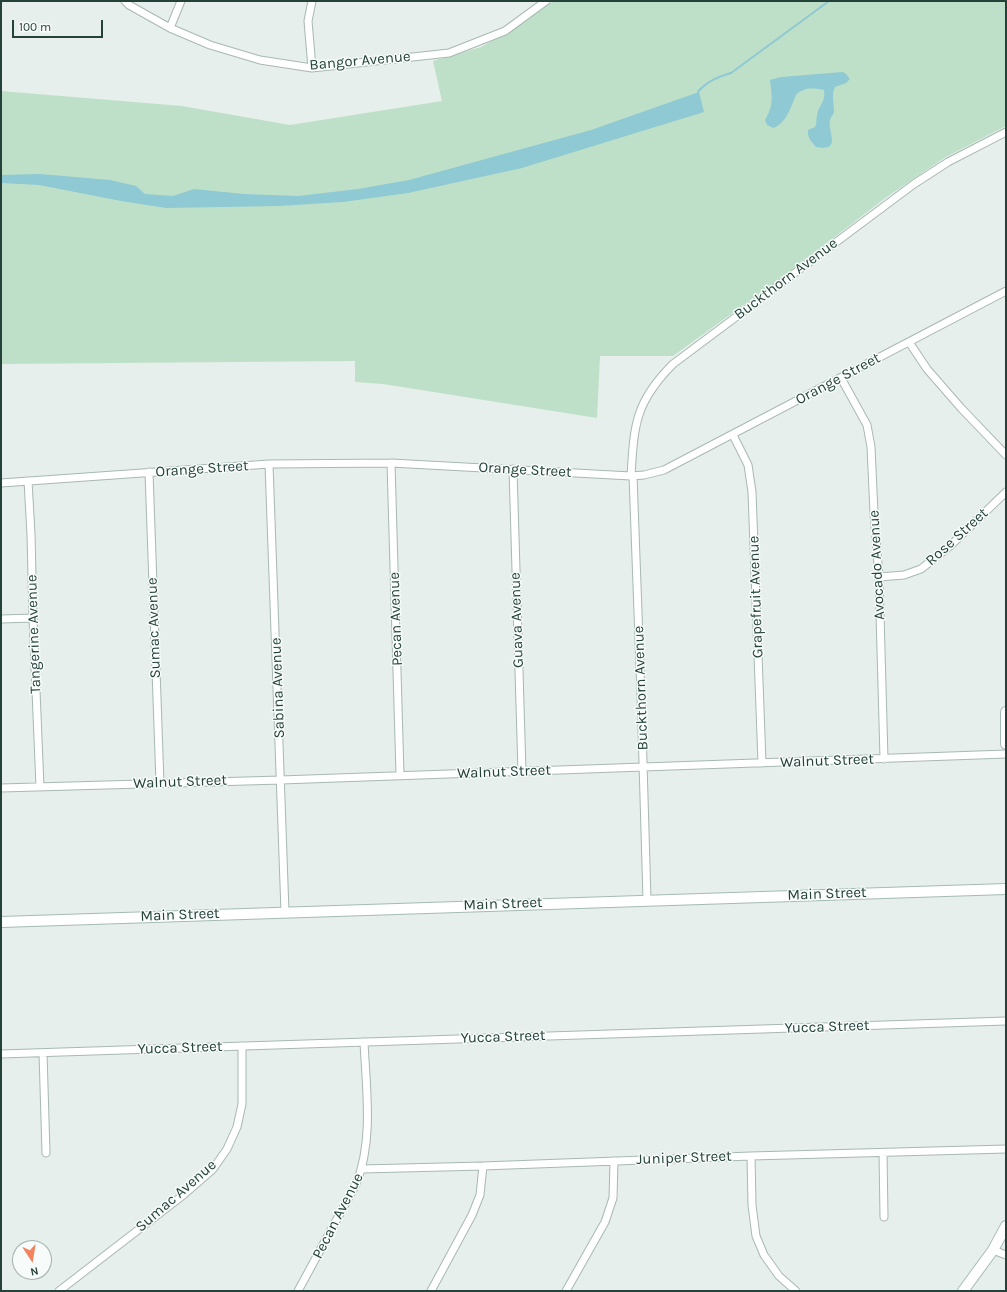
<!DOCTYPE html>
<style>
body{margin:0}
#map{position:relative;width:1007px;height:1292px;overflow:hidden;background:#e6efeb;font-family:Karla,sans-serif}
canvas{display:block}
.frame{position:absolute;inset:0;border:2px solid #24423a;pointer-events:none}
.north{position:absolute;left:12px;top:1240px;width:40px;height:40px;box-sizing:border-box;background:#f7fbf9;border:1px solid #a3b1ad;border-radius:50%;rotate:168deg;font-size:11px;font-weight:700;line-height:16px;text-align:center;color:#24423a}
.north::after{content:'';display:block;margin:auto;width:14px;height:18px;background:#f4845f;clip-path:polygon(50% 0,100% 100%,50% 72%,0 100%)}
.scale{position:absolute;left:12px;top:20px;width:91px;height:18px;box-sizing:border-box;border:2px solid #24423a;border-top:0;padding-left:5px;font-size:12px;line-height:14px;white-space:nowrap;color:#24423a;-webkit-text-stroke:3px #f7fbf9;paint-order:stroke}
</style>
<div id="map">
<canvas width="1007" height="1292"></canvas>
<div class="frame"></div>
<div class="north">N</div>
<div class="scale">100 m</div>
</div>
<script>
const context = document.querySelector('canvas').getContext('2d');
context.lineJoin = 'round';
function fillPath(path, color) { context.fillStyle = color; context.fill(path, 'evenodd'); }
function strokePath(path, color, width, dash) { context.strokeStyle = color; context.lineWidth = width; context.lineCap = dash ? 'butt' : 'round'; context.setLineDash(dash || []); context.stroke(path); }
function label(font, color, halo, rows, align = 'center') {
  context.font = font + ' Karla,sans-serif'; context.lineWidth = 3; context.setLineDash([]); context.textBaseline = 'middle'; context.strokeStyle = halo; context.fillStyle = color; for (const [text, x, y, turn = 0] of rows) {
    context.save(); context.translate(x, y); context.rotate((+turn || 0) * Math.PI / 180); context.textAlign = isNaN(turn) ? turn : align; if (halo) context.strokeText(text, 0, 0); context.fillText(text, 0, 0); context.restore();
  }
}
const green = new Path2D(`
 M553 1H1006V126L944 158 888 196 781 278 673 356H600L597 418 383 384 355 382V361L1 364V91L182 106 290 125 442 101 433 61 481 47 525 22Z`);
const water = new Path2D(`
 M843 72 846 74 850 79 846 83 835 87C831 95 834 102 834 111 834 115 831 116 830 120 827 131 843 152 816 147 812 142 807 138 808 130L815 127C817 123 816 119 817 115 819 104 826 102 824 90 813 88 804 87 796 95 790 108 787 123 773 128L767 125 765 120C774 105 772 97 770 80L781 77Z
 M699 92 704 112 522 168 408 193 343 202 279 206 166 208 121 201 39 185 1 183V175L40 174 110 180 136 186 145 194 173 196 194 189 244 194 298 196 358 189 409 180 591 130Z`);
const stream = new Path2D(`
 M698 92C707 81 718 77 731 73L829 1`);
const street = new Path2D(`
 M125 1 129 5 170 28 210 45 260 60 312 68 449 53 505 31 546 1
 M170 28 181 1
 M312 68 308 21 312 1
 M909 342 927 369 961 408 1006 455
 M841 378 867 425 871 447 874 513 879 577 884 759
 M733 435 748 465 752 492 762 763
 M391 463 400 775
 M269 464 285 912
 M513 469 522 772
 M149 472 160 783
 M631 476C634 425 635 402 673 364L914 184 948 162 1006 132
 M633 476 641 694 647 900
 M28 481 31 534 33 618 40 787
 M1 483 269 464 391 463 631 476 644 475 664 470 1006 291
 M879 577 904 575 921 569 950 546 1006 492
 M1 619 33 618
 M1 788 281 780 1006 754
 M43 1053 46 1153
 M1 1054 1006 1021
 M883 1153 884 1217
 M751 1156 752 1205 756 1236 764 1255 779 1276 796 1291
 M362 1169 483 1166 751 1156 1006 1149
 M993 1250 1006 1255
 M59 1291 182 1196 213 1169 227 1149 237 1127 242 1104V1046
 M298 1291 356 1184C374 1141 366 1087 364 1042
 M431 1291 472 1215 480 1195 483 1166
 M566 1291 605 1222 613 1198 614 1161`);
const secondary = new Path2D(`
 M1006 712V744
 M1 922 1006 889
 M963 1291 993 1250 1006 1226`);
const streetNames = [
 ["Bangor Avenue",360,61,-5],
 ["Buckthorn Avenue",786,279,-37],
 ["Orange Street",838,379,-28],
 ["Orange Street",202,469,-4],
 ["Orange Street",525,470,3],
 ["Rose Street",957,537,-42],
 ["Avocado Avenue",877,565,-93],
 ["Grapefruit Avenue",756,597,-92],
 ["Pecan Avenue",396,619,-92],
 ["Guava Avenue",517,620,-92],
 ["Sumac Avenue",154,628,-92],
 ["Tangerine Avenue",34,634,-92],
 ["Sabina Avenue",278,688,-92],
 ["Buckthorn Avenue",641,688,-92],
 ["Walnut Street",827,761,-2],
 ["Walnut Street",504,772,-2],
 ["Walnut Street",180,782,-2],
 ["Main Street",827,894,-2],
 ["Main Street",503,904,-2],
 ["Main Street",180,915,-2],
 ["Yucca Street",827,1027,-2],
 ["Yucca Street",503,1037,-2],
 ["Yucca Street",180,1048,-2],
 ["Juniper Street",684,1158,-2],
 ["Sumac Avenue",176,1196,-41],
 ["Pecan Avenue",338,1216,-63]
];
fillPath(green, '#bfe0c8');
fillPath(water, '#8ec9d4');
strokePath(stream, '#8ec9d4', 2);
strokePath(street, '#a8b8b2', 9);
strokePath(secondary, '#a4bbb3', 12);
strokePath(street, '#fff', 7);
strokePath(secondary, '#fff', 10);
label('15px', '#24423a', '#f7fbf9', streetNames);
</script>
